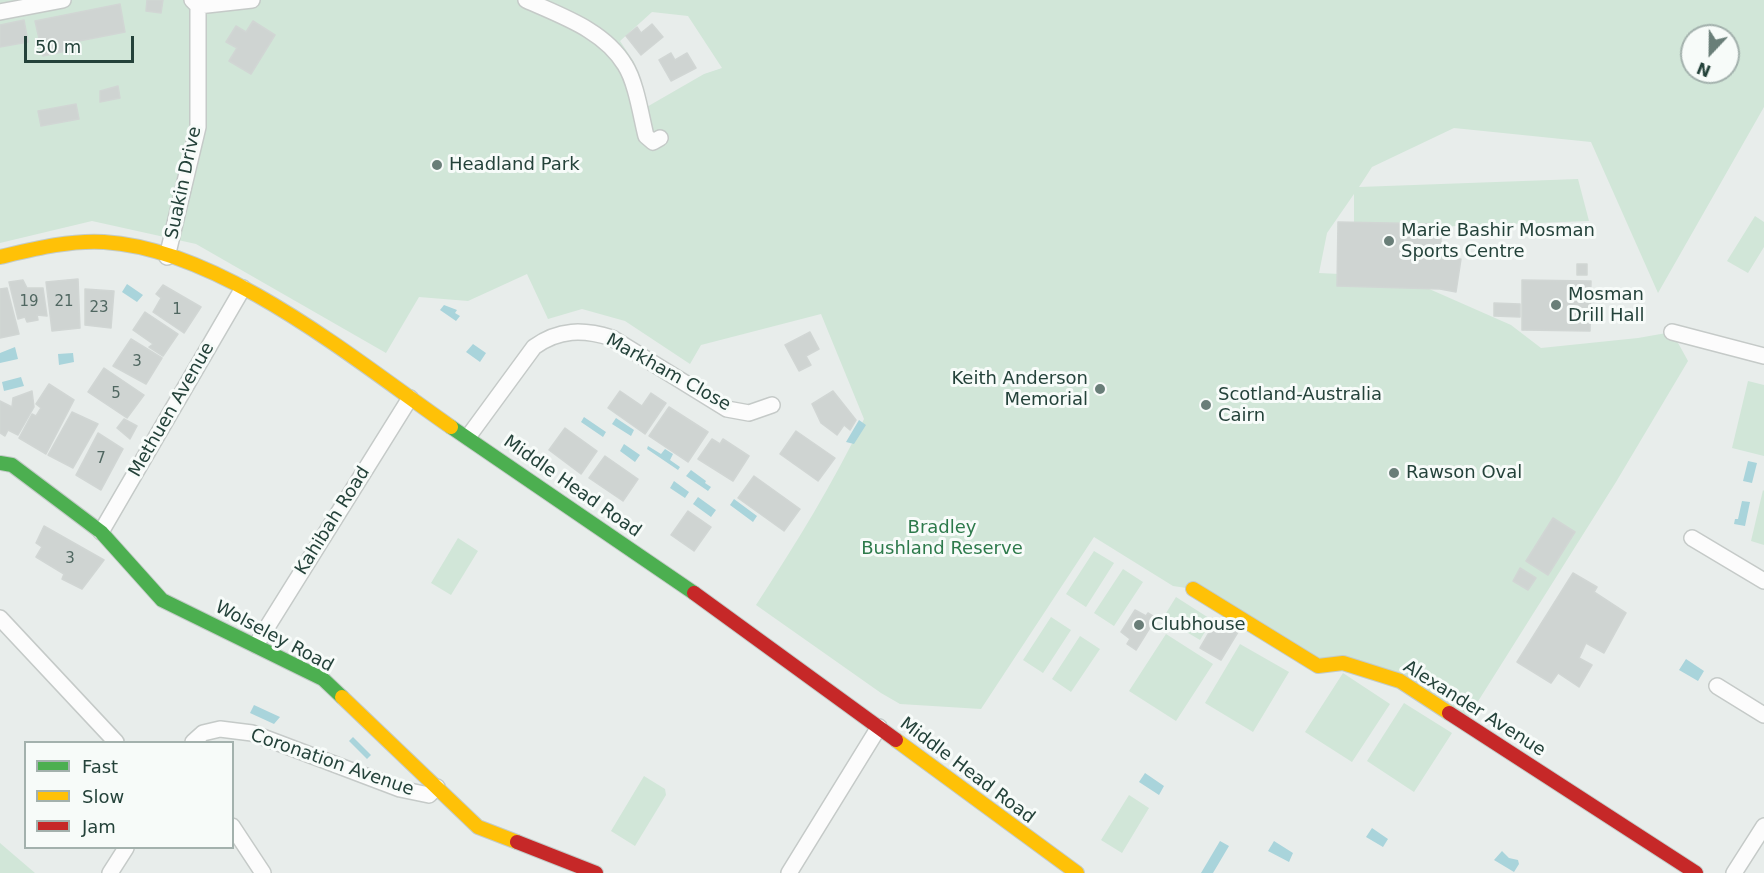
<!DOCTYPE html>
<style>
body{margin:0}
#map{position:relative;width:1764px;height:873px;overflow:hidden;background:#e8edeb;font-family:"DejaVu Sans",sans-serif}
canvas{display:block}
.legend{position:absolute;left:24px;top:741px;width:210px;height:108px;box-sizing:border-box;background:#f7fbf9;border:2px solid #a3b1ad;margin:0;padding:8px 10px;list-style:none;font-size:18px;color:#24423a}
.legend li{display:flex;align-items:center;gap:12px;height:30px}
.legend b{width:30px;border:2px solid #a3b1ad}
.north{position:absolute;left:1680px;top:24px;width:60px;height:60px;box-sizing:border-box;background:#f7fbf9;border:2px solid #a3b1ad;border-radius:50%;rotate:202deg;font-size:16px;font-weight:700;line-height:24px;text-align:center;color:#24423a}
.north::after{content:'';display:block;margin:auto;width:21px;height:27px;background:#697e78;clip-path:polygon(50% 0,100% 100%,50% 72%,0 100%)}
.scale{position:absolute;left:24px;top:36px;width:110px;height:27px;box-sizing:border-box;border:3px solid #24423a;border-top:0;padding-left:8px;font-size:18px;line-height:21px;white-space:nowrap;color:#24423a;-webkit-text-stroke:4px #f7fbf9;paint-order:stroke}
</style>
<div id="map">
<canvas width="1764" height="873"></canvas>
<ul class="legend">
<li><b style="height:8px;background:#4caf50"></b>Fast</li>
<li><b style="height:8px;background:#ffc107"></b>Slow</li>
<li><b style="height:8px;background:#c62828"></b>Jam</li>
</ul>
<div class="north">N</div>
<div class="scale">50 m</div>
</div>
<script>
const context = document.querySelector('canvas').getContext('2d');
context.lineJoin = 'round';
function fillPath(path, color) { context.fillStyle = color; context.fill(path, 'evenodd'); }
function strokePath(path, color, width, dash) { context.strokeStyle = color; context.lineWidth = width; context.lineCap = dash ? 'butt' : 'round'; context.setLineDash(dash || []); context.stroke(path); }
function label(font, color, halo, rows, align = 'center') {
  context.font = font + ' "DejaVu Sans",sans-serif'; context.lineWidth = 6; context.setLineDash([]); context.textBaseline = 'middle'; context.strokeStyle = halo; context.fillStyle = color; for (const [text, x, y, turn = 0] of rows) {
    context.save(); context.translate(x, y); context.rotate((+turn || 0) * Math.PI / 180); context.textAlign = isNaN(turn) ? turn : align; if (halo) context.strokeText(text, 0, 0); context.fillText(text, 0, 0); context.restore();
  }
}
const green = new Path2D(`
 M0 0H1764V107L1658 293 1591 142 1454 128 1372 167 1359 187 1578 179 1589 221 1432 227 1354 226V194L1327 233 1319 273 1402 277 1511 325 1541 348 1638 338 1672 332 1688 361 1616 482 1465 722 1400 681 1318 666 1193 589 1173 586 1094 537 981 709 900 704 881 693 756 605C795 545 833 484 864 419L821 314 701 345 690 364 625 321 582 309 548 319 527 274 468 301 419 297 386 353 196 244 92 221 0 243ZM652 12 688 16 722 68 704 74 645 108 634 62 620 41ZM1692 36H1728V72H1692Z
 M1755 216 1764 222V247L1748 273 1727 261Z
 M1748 381 1764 385V456L1732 448Z
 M1763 490 1764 491V545L1751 541Z
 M458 538 478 551 451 595 431 583Z
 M1094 551 1114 563 1086 607 1066 594Z
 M1123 569 1143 582 1114 626 1094 613Z
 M1176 597 1212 620 1200 640 1163 618Z
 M1051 617 1071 630 1043 673 1023 660Z
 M1166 634 1213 664 1176 721 1129 691Z
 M1080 636 1100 649 1071 692 1052 679Z
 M1240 644 1289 672 1253 732 1205 703Z
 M1343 673 1390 704 1352 762 1305 732Z
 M1404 703 1452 733 1414 792 1367 761Z
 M644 776 665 789 666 795 635 846 611 831Z
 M1129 795 1149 808 1122 853 1101 840Z
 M0 843 35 873H0Z`);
const water = new Path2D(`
 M127 284 143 295 137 302 122 292Z
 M444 305 457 310 455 313 460 316 456 321 440 310Z
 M473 344 486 353 480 362 466 352Z
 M15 347 18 359 0 363V353Z
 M73 353 74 362 59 365 58 354Z
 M21 377 24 386 4 391 2 382Z
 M584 417 606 432 603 437 581 422Z
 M616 418 634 430 631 436 612 424Z
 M859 420 866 425 854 444 846 442Z
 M624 444 640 455 635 462 620 451Z
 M648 446 661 454 665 449 673 454 670 460 680 467 678 470 647 449Z
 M1748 461 1757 463 1752 483 1743 481Z
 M691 470 706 481 705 483 711 487 708 491 686 476Z
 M674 481 689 492 685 498 670 488Z
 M698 497 716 510 711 517 693 504Z
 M734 499 757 516 753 522 730 505Z
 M1742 501 1750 502 1745 526 1734 524 1735 519H1738Z
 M1686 659 1704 671 1698 681 1679 670Z
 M254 705 280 717 274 724 250 713Z
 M353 737 371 755 367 759 349 741Z
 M1145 773 1164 786 1159 795 1139 782Z
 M1372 828 1388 839 1383 847 1366 837Z
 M1220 841 1229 846 1213 873H1201Z
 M1274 841 1293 853 1289 862 1268 851Z
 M1502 851 1509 858 1518 860 1519 864 1514 872 1494 860Z`);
const building = new Path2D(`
 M147 0H163L161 13 146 11Z
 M120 4 125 32 74 42 76 49 43 56 35 21Z
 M24 20 28 42 0 47V25Z
 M253 21 275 35 251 74 229 61 237 48 226 42 236 26 246 32Z
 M652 24 663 37 641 55 626 36 637 27 641 33Z
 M671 53 675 60 687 53 696 68 671 81 659 60Z
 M118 86 120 98 100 102V91Z
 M76 104 79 119 41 126 38 111Z
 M1338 222 1441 224V259H1461L1456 292 1440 289 1337 286Z
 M1577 264H1587V275H1577Z
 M78 279 80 328 52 331 46 282Z
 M23 280 27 288H43L47 316 37 315 38 320 27 322 25 317 18 319 9 282Z
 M1522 280 1591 281 1590 331 1522 330Z
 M163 285 201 307 184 333 153 312 161 298 156 294Z
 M7 288 19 334 0 338V289Z
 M85 289 114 291 111 328 85 325Z
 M1494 303 1520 304V317L1494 316Z
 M145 312 178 334 163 356 149 347 153 344 133 330Z
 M810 332 819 349 806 356 811 365 799 371 785 345Z
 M131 339 162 358 146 384 113 366Z
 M104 368 144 395 127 418 88 392Z
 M49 384 74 400 46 454 19 438 32 414 36 416 41 408 36 404Z
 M32 391 34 407 18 435 8 430 5 436 0 433V401L12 407 13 398Z
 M620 391 642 406 651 393 666 403 645 434 608 408Z
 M833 391 856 420 850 430 844 425 837 435 821 423 812 404Z
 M669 407 708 432 688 462 649 436Z
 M72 412 98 424 73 468 48 455Z
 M124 419 137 426 130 439 117 428Z
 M565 428 597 451 581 474 549 450Z
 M796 431 835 458 818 481 780 454Z
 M98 433 123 449 101 490 76 475Z
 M712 439 720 444 723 439 749 456 733 481 698 459Z
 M605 456 638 479 623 501 589 478Z
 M754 476 800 509 784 531 738 498Z
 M688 511 711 527 694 551 671 535Z
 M1553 518 1575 532 1548 575 1526 561Z
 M44 526 104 560 82 589 62 579 64 574 36 557 42 547 36 543Z
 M1520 568 1536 578 1528 590 1513 581Z
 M1573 573 1597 587 1594 592 1626 613 1604 653 1586 643 1579 658 1592 665 1579 687 1558 673 1551 683 1517 662Z
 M1135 610 1146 616 1148 613 1156 618 1136 650 1127 644 1130 639 1121 632Z
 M1217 619 1238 632 1221 660 1200 648Z`);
const street = new Path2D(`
 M192 0 198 6 252 0
 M526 0C561 16 604 30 625 65 636 82 641 116 646 136L653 142 660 138
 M0 12 63 0
 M167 257 198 127V0
 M1672 332 1764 356
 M468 437 534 347C559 329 583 329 612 338L727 409 749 413 772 405
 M101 532 243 288
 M1692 538 1764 581
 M0 618 116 742
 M256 645 410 398
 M1717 686 1764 715
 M193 742 203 733 220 729 252 733 400 789 429 795 437 787
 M232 826 263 873
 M110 873 126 848
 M789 873 879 727
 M1734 873 1764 826`);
const fast = new Path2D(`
 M451 427 694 593
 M0 463 12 465 101 532 162 600 323 679 342 697`);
const slow = new Path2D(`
 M0 257C34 249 69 240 104 242 222 249 356 361 451 427
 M1193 589 1318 666 1343 663 1400 681 1449 713
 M342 697 478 827 517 842
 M896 740 1077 873`);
const jam = new Path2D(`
 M694 593 896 740
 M1449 713 1696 873
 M517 842 596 873`);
const markers = [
 [437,165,6,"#697e78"],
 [1389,241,6,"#697e78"],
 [1556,305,6,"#697e78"],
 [1100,389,6,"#697e78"],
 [1206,405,6,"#697e78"],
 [1394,473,6,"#697e78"],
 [1139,625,6,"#697e78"]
];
const numberNames = [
 ["19",29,302],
 ["21",64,302],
 ["23",99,308],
 ["1",177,310],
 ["3",137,362],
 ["5",116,394],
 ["7",101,459],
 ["3",70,559]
];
const poiNames = [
 ["Headland Park",449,165],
 ["Marie Bashir Mosman",1401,231],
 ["Sports Centre",1401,252],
 ["Mosman",1568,295],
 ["Drill Hall",1568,316],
 ["Keith Anderson",1088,379,"right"],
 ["Memorial",1088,400,"right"],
 ["Scotland-Australia",1218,395],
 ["Cairn",1218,416],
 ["Rawson Oval",1406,473],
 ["Clubhouse",1151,625]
];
const streetNames = [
 ["Suakin Drive",184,183,-78],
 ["Markham Close",668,373,29],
 ["Methuen Avenue",172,410,-60],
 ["Middle Head Road",572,487,35],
 ["Kahibah Road",333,521,-58],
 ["Wolseley Road",274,637,28],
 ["Alexander Avenue",1474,709,32],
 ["Coronation Avenue",332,763,19],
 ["Middle Head Road",967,771,37]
];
const parkNames = [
 ["Bradley",942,528],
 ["Bushland Reserve",942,549]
];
fillPath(green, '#d1e6d8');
fillPath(water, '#a9d4db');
fillPath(building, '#cfd4d2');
strokePath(building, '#d1d6d4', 1.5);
strokePath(street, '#c5cac8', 18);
strokePath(fast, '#c3cbc8', 16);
strokePath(slow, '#c3cbc8', 16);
strokePath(jam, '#c3cbc8', 16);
strokePath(street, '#fcfcfc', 15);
strokePath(fast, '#4caf50', 14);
strokePath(slow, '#ffc107', 14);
strokePath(jam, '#c62828', 14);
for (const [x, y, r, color] of markers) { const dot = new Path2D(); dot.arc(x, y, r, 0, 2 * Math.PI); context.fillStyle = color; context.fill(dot); strokePath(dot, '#f7fbf9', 2); }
label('15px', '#506761', null, numberNames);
label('18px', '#24423a', '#f7fbf9', poiNames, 'left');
label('18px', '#24423a', '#f7fbf9', streetNames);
label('18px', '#2d7a4b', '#f7fbf9', parkNames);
</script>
